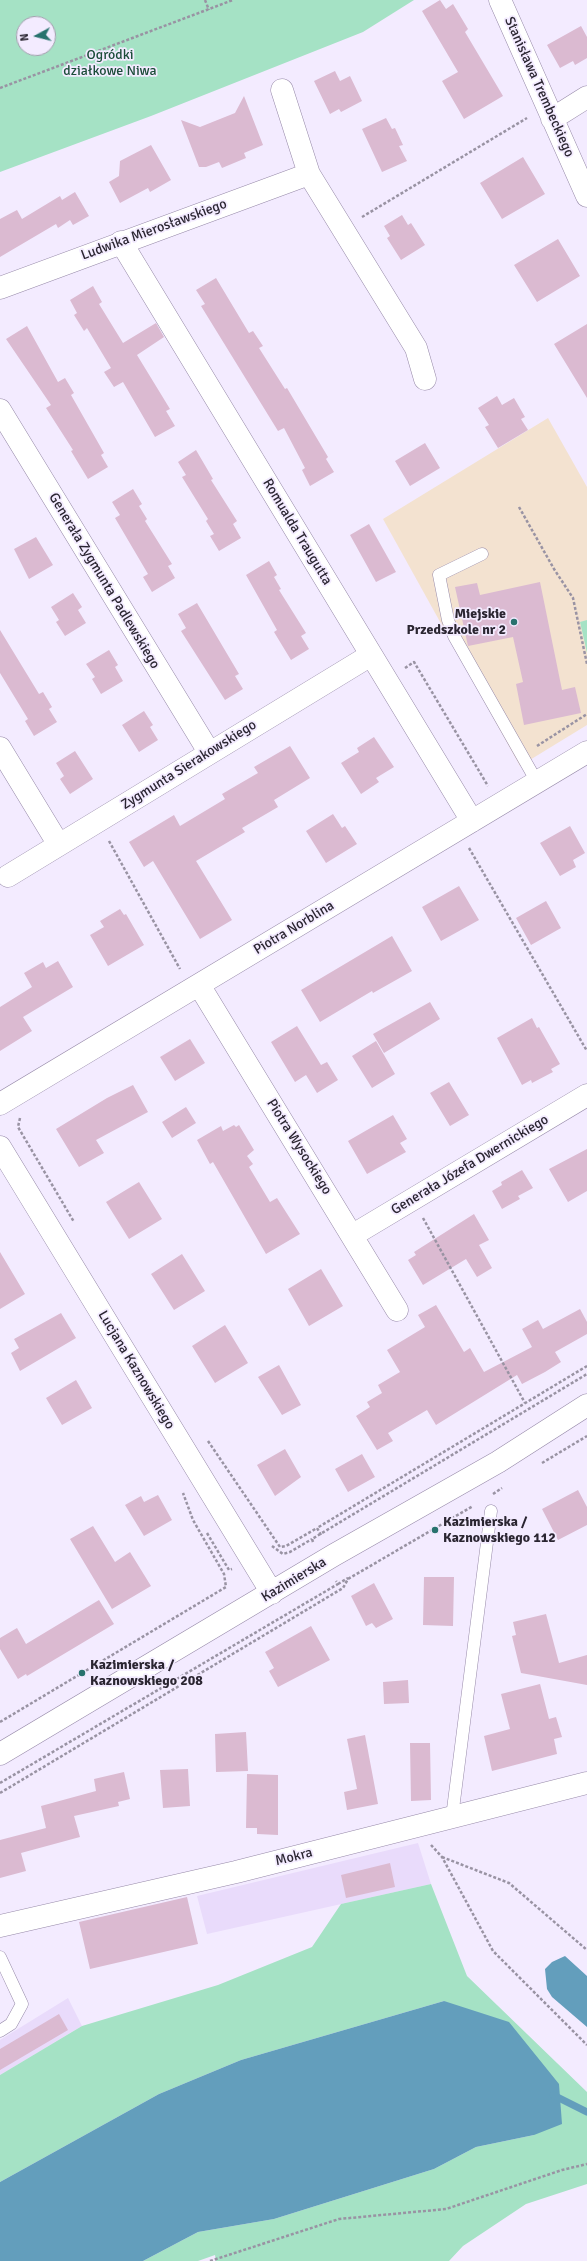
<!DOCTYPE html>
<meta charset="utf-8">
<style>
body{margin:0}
#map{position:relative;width:587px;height:2261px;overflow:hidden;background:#f3ebff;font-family:Signika,sans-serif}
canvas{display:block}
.north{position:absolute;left:16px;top:16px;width:40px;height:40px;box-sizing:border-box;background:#f3ebff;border:1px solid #a39cad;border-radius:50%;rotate:263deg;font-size:11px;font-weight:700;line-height:16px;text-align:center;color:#2a2531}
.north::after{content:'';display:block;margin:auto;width:14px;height:18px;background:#28726e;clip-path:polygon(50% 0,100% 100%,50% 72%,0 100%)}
</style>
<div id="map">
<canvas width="587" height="2261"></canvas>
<div class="north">N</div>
</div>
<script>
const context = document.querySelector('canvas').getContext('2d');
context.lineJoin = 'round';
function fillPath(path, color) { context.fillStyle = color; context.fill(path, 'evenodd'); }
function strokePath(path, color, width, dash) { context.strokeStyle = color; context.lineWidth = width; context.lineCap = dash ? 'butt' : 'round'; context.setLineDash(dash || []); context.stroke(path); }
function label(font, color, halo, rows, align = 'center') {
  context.font = font + ' Signika,sans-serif'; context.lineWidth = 3.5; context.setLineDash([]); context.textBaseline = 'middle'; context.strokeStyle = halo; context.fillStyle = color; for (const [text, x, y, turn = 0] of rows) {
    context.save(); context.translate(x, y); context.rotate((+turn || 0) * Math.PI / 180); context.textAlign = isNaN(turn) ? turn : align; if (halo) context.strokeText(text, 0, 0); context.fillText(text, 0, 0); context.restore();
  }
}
const built = new Path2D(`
 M418 1843 431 1884 207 1934 197 1896Z
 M68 1998 82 2026 0 2075V2040Z`);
const education = new Path2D(`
 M548 418 587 487V725L520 766 383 519Z`);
const green = new Path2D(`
 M0 0H414L363 32 151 116 0 172ZM24 24H48V48H24Z
 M587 620V653L580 622Z
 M431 1884 467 1976 587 2092V2184L526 2204 463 2246 449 2261H216L215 2255 198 2261H143L198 2232 274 2219 434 2169 476 2147 534 2135 444 2001 241 2060 159 2094 0 2182V2075L82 2026 218 1985 312 1947 341 1904Z`);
const water = new Path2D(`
 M565 1956 587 1976V2027L552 1997 547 1989 545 1969 552 1962Z
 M444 2001 509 2022 559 2084 562 2124 534 2135 476 2147 434 2169 274 2219 198 2232 143 2261H0V2182L159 2094 241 2060Z`);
const stream = new Path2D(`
 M553 2095 587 2112`);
const building = new Path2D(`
 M440 0 446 9 453 4 468 29 465 32 503 96 464 119 442 81 458 72 422 11Z
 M581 26 587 37V58L575 65 573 61 560 68 547 45Z
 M335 71 340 81 350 76 362 101 341 112 339 109 330 114 314 81Z
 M244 96 263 145 244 153 246 158 222 168 219 162 206 167H199L181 120 200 127 235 113Z
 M386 118 392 129 395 128 403 145 399 146 407 161 382 172 362 129Z
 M151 145 171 180 150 192 148 188 120 203 109 182 119 176 120 161Z
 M523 157 545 194 502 219 480 183Z
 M75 192 89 216 73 225 70 220 58 228 56 224 0 257V219L17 210 22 219 60 196 62 200Z
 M402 215 408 225 411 223 425 245 401 260 387 238 390 236 384 226Z
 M558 239 580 276 537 302 514 265Z
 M216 278 249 333 253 331 263 346 259 348 285 389 287 388 328 457 326 459 334 472 310 486 302 470 305 468 284 428 278 431 201 306 205 304 196 290Z
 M93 286 102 302 99 304 123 343 156 323 164 337 137 355 170 409 166 411 175 426 155 437 123 382 114 387 104 372 111 368 87 328 84 331 74 315 77 313 70 300Z
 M587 324V398L554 344Z
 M27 326 58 382 65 378 74 393 71 395 104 453 101 455 108 467 88 479 71 451 73 450 46 408 51 405 6 339Z
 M497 396 502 405 514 398 525 417 521 419 528 430 498 448 485 427 489 425 478 408Z
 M425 443 440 468 410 486 395 461Z
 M196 450 213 479 211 480 237 521 233 524 241 538 219 551 210 536 214 534 206 521 208 519 182 477 186 475 178 462Z
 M133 489 142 504 139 506 147 519 145 521 172 564 168 566 175 578 152 592 143 577 148 574 115 518 120 515 112 502Z
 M369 524 396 572 376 582 350 535Z
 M36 537 53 565 29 579 14 549Z
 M269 561 277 575 274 577 281 589 279 590 306 633 301 636 309 649 291 660 274 632 277 630 246 575Z
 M540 582 562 690 575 687 581 713 524 725 516 684 523 682 513 637 468 646 455 587 477 583 480 595Z
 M73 593 82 607 78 610 86 623 65 636 56 622 59 620 51 607Z
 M197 603 239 674 235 676 243 689 225 700 181 631 186 628 178 614Z
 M0 630 39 694 43 692 52 707 49 709 57 722 34 736 25 721 28 719 0 673Z
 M109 650 118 665 115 667 123 681 101 694 92 679 95 677 86 664Z
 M144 711 153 725 150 727 158 740 139 752 122 725Z
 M374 737 394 767 376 778 379 782 361 794 341 763 359 752 357 748Z
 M290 746 310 778 274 800 278 807 242 828 245 832 196 861 232 920 200 939 153 861 144 867 129 842 174 815 180 826 225 799 222 794 258 773 254 767Z
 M75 751 93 779 70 794 60 779 64 776 56 763Z
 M333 814 342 828 345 826 357 844 326 863 306 831Z
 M570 826 585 853 573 860 576 867 560 876 540 843Z
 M459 886 479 920 441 941 422 907Z
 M546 901 561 928 531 945 516 918Z
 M120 909 124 915 126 914 144 945 108 966 90 935 104 927 100 921Z
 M392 936 412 971 373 993 372 991 320 1022 301 990Z
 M58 961 73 987 23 1017 32 1031 0 1051V1007L32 987 24 973 43 962 46 968Z
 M430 1002 440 1019 384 1053 373 1034Z
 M532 1018 537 1028 539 1027 560 1064 551 1069 553 1072 532 1083 531 1080 522 1085 497 1038Z
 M297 1026 321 1065 327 1062 338 1080 317 1093 306 1075 295 1082 271 1042Z
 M190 1039 205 1063 175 1081 160 1057Z
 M376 1041 395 1074 372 1088 352 1056Z
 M449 1082 469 1115 450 1126 430 1093Z
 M133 1085 148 1112 96 1140 104 1153 79 1167 56 1129 107 1098Z
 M186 1107 196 1123 172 1138 162 1122Z
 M393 1115 407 1139 400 1143 406 1152 367 1174 348 1141Z
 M234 1125 236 1127 239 1125 254 1150 247 1156 253 1164 249 1167 270 1202 277 1198 300 1234 266 1254 213 1162 210 1164 197 1140 221 1126 223 1131Z
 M587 1149V1191L568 1202 549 1169Z
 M522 1170 533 1188 518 1196 520 1199 502 1209 492 1191 502 1185 501 1182Z
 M139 1182 162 1219 129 1239 106 1202Z
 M474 1214 489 1240 479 1245 492 1268 477 1277 466 1259 423 1285 408 1260 416 1255 414 1252Z
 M0 1252 25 1294 0 1309Z
 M182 1254 205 1291 174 1310 151 1274Z
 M321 1269 343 1306 309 1326 288 1289Z
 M436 1305 464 1352 470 1348 484 1372 532 1347 522 1329 538 1320 543 1329 580 1309 587 1322V1334L555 1352 561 1362 545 1372 522 1384 517 1375 436 1425 427 1410 388 1433 393 1441 377 1450 356 1416 370 1407 367 1402 382 1393 378 1385 400 1372 387 1350 425 1327 418 1315Z
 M61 1313 76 1338 20 1371 11 1353 19 1348 14 1339Z
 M225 1325 248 1363 215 1383 192 1346Z
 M279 1365 301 1405 282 1415 258 1377Z
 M76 1380 92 1408 62 1425 46 1398Z
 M285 1449 301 1477 275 1496 257 1465Z
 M362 1454 375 1477 348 1492 335 1469Z
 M578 1490 587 1507V1525L558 1540 542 1509Z
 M158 1495 172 1520 144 1536 125 1505 141 1496 144 1502Z
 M93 1526 115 1562 130 1552 151 1586 112 1609 70 1539Z
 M424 1577H454L453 1626 423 1625Z
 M374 1583 393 1619 376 1628 372 1623 366 1626 351 1596Z
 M99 1600 114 1624 27 1676 26 1674 18 1679 0 1649V1638L17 1628 26 1644Z
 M546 1614 559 1663 587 1655V1685L521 1673 512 1636 516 1635 513 1622Z
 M311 1626 330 1660 278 1687 269 1671 274 1668 265 1652Z
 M408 1680 409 1703 384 1704 383 1682Z
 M540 1684 549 1719 556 1717 562 1737 554 1739 557 1754 492 1771 484 1736 510 1729 501 1694Z
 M246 1732 248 1771 216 1772 215 1734Z
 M365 1735 378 1804 347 1810 344 1792 357 1789 347 1739Z
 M410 1743H430L431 1800 411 1801Z
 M188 1769 190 1806 163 1808 160 1770Z
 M124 1772 130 1799 118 1802 119 1806 74 1816 80 1837 21 1853 26 1871 0 1878V1840L46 1828 41 1806 96 1791 94 1779Z
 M247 1774 278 1775V1835L257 1834V1828H246Z
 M390 1863 395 1887 346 1898 341 1875Z
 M187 1897 198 1944 90 1969 79 1922Z
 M59 2014 68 2030 0 2070V2049Z`);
const path = new Path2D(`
 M205 0 209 10
 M0 88 233 0
 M362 217 527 118
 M519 507 554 569 573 598 587 664
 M405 668 414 662 488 786
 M537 746 587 714
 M109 841 180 969
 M469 848 587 1051
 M20 1118 18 1127 74 1222
 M423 1218 525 1403
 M208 1441 280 1547 286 1546 317 1528
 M542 1463 587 1436
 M493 1494 502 1488
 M207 1533 229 1570 232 1569
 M321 1535 317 1528 587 1366
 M313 1542 312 1539 587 1374
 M272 1546 283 1554 290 1552 312 1539
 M338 1584 348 1578
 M0 1722 226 1587 224 1574 193 1520 183 1493
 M0 1783 338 1584 336 1581
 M0 1793 343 1588 348 1579 473 1506
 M431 1845 442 1857 493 1951 587 2045
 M442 1857 509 1883 587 1950
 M210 2261 339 2219 446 2209 562 2170 587 2164`);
const lane = new Path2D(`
 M482 554 439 575 448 620 454 636 537 782
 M452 1817 491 1511
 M0 1957 22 2004 11 2024 0 2031`);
const street = new Path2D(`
 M500 0 587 196
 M282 90 309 174 416 348 425 379
 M552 119 587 97
 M121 242 472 821
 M0 288 309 174
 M0 410 209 752
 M0 748 59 845
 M8 876 371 655
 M199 985 397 1310
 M0 1104 587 752
 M353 1235 587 1095
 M0 1926 236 1872 587 1783`);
const secondary = new Path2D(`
 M0 1147 272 1593
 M0 1754 334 1555 498 1462 587 1405`);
const markers = [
 [514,622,4,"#28726e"],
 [435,1530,4,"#28726e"],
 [82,1673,4,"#28726e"]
];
const parkNames = [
 ["Ogródki",110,55],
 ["działkowe Niwa",110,71]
];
const streetNames = [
 ["Stanisława Trembeckiego",539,87,66],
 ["Ludwika Mierosławskiego",154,230,-20],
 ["Romualda Traugutta",297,532,59],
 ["Generała Zygmunta Padlewskiego",104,581,59],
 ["Zygmunta Sierakowskiego",189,765,-32],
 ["Piotra Norblina",294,928,-31],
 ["Piotra Wysockiego",299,1147,58],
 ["Generała Józefa Dwernickiego",470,1165,-31],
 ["Lucjana Kaznowskiego",136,1370,59],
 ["Kazimierska",294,1580,-31],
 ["Mokra",294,1857,-14]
];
const poiNames = [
 ["Miejskie",506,614,"right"],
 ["Przedszkole nr 2",506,630,"right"],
 ["Kazimierska /",443,1522],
 ["Kaznowskiego 112",443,1538],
 ["Kazimierska /",90,1665],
 ["Kaznowskiego 208",90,1681]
];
fillPath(built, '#e9dbfb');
fillPath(education, '#f3e2d0');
fillPath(green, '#a5e2c5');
fillPath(water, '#639ebc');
strokePath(stream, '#639ebc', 7);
fillPath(building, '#dbbad1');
strokePath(lane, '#9689a8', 13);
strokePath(street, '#9689a8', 23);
strokePath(secondary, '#9689a8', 23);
strokePath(path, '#9993a3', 2.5, [3, 2]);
strokePath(lane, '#fff', 12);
strokePath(street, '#fff', 22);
strokePath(secondary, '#fff', 22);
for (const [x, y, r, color] of markers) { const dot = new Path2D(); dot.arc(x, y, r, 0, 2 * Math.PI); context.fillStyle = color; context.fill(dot); strokePath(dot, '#f3ebff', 1.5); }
label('14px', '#1a4c38', '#f3ebff', parkNames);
label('14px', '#2a2531', '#f3ebff', streetNames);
label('bold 14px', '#2a2531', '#f3ebff', poiNames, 'left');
</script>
